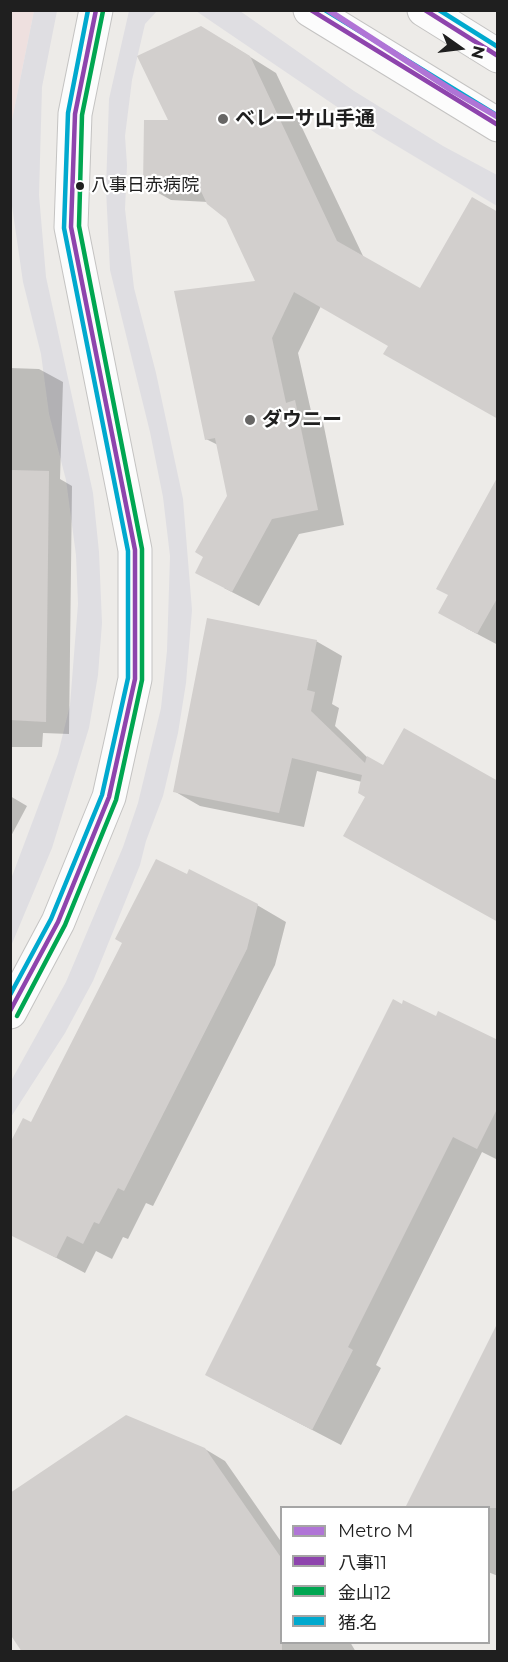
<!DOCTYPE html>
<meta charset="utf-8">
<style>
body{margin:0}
#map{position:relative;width:508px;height:1662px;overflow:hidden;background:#edebe8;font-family:Montserrat,"Noto Sans JP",sans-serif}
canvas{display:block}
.frame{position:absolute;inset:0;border:12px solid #1f1f1f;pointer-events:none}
.legend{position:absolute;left:280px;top:1506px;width:210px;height:138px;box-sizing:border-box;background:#fff;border:2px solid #a5a5a5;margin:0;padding:8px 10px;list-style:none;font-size:18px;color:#1f1f1f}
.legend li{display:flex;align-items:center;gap:12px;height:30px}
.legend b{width:30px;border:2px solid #a5a5a5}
.north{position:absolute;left:430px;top:18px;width:60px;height:60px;-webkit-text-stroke:4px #fff;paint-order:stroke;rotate:104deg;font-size:16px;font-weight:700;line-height:24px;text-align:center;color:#1f1f1f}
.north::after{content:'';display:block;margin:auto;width:21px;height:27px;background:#1f1f1f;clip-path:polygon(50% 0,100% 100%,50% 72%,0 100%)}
</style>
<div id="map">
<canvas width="508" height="1662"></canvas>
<div class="frame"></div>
<ul class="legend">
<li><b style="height:8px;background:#b074d6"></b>Metro M</li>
<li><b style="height:8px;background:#8e44ad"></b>八事11</li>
<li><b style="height:8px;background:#00a651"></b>金山12</li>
<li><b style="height:8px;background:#00a9ce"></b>猪.名</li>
</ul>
<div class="north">N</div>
</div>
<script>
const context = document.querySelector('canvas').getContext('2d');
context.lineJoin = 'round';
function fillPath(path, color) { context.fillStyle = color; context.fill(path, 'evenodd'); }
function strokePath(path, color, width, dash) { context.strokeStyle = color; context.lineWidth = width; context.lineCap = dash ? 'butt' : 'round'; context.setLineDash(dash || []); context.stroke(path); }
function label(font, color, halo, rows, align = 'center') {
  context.font = font + ' Montserrat,"Noto Sans JP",sans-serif'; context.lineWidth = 4.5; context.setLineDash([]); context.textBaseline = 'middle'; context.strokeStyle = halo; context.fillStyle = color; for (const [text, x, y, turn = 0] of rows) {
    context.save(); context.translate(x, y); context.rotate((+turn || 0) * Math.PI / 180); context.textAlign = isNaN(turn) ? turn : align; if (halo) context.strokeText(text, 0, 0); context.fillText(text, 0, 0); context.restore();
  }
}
const commercial = new Path2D(`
 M11 11H34L11 125Z`);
const plaza = new Path2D(`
 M34 11H57L42 87 39 195 46 277 93 493 99 552 102 623 98 675 89 728 52 848 11 946V879L58 754 70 705 78 604 76 555 66 480 49 414 41 354 23 282 11 199V125Z
 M129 11H157L145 24 132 80 125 136 127 165 125 209 134 288 156 373 183 499 192 610 186 683 178 733 163 796 146 841 140 865 93 981 65 1033 11 1117V1081L66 982 123 847 138 803 161 708 167 651 170 556 163 497 150 432 110 270 106 189 109 99Z
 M196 11H240L354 91 443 146 497 175V206L377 134Z`);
const shadow = new Path2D(`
 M228 43 276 73 364 258 390 345 321 306 298 353 311 411 322 417 344 525 299 534 259 606 224 588 229 496 218 445 206 439 257 282 227 218 208 202 171 200 144 185 170 122Z
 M10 368 39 369 63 382 60 479 72 486 69 734 43 733 42 747H10Z
 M498 479V645L466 628 450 595Z
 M316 641 342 656 332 704 339 708 335 726 369 759 362 782 317 771 304 827 200 806 174 791Z
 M10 796 27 806 10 838Z
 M188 876 257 905 286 922 275 965 153 1206 146 1203 128 1239 123 1237 112 1259 96 1251 85 1273 15 1236 31 1124Z
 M498 1044V1160L482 1152 376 1365 381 1368 341 1445 207 1375Z
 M498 1326V1576L488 1572V1508Z
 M205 1449 225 1461 282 1543V1642H350L356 1652H24Z`);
const building = new Path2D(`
 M201 26 250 56 337 241 420 288 472 197 498 212V419L383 354 388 346 294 292 272 338 286 403 295 400 318 510 272 519 232 592 195 573 203 557 195 552 227 496 215 438 205 440 174 291 255 281 226 219 207 204 200 189 143 186 144 120H168L137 56Z
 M10 470 49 471 46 722 10 720Z
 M498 476V597L477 634 438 613 448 595 436 589Z
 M207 618 317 640 307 690 315 692 311 711 365 763 367 756 383 765 404 728 498 781V922L343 836 365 797 358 793 362 775 292 758 279 813 173 792Z
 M156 859 187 874 189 869 258 904 247 949 124 1191 118 1188 99 1224 94 1222 83 1244 67 1236 56 1258 10 1235V1143L23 1118 31 1122 122 943 115 939Z
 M393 999 402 1004 403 1000 436 1016 438 1011 498 1040V1107L477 1149 453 1137 348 1347 353 1350 312 1430 205 1375Z
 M498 1322V1508H405Z
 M126 1415 205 1448 282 1559V1652H22L10 1634V1493Z`);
const minor = new Path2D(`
 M310 10 498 125
 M424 10 498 56
 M10 1012 58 922 109 797 135 679V550L71 227 75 114 96 10`);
const bus1 = new Path2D(`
 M311 10 498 125
 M425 10 498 56
 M10 1011 58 922 109 797 135 679V550L71 227 75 114 96 10`);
const bus2 = new Path2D(`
 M17 1016 65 925 116 800 142 680V549L79 226 82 115 103 11`);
const bus3 = new Path2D(`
 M325 10 498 116
 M439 10 498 47
 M10 995 51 919 102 795 128 678V551L64 228 68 113 88 10`);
const metro1 = new Path2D(`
 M328 10 453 91 498 117`);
const markers = [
 [223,119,6,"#676665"],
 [80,186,5,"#1f1f1f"],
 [250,420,6,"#676665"]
];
const busNames = [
 ["八事日赤病院",91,186]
];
const poiNames = [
 ["ベレーサ山手通",235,119],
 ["ダウニー",262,420]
];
fillPath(commercial, '#eee0df');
fillPath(plaza, '#dfdee2');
fillPath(shadow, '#0003');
fillPath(building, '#d2cfcd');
strokePath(minor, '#c4c3c2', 35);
strokePath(minor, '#fcfcfc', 33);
strokePath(bus1, '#8e44ad', 4.5);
strokePath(bus2, '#00a651', 4.5);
strokePath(bus3, '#00a9ce', 4.5);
strokePath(metro1, '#b074d6', 6);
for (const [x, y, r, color] of markers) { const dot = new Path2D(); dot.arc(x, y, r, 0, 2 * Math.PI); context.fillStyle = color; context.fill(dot); strokePath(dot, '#fff', 2); }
label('18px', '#1f1f1f', '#fff', busNames, 'left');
label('bold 20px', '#1f1f1f', '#fff', poiNames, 'left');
</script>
